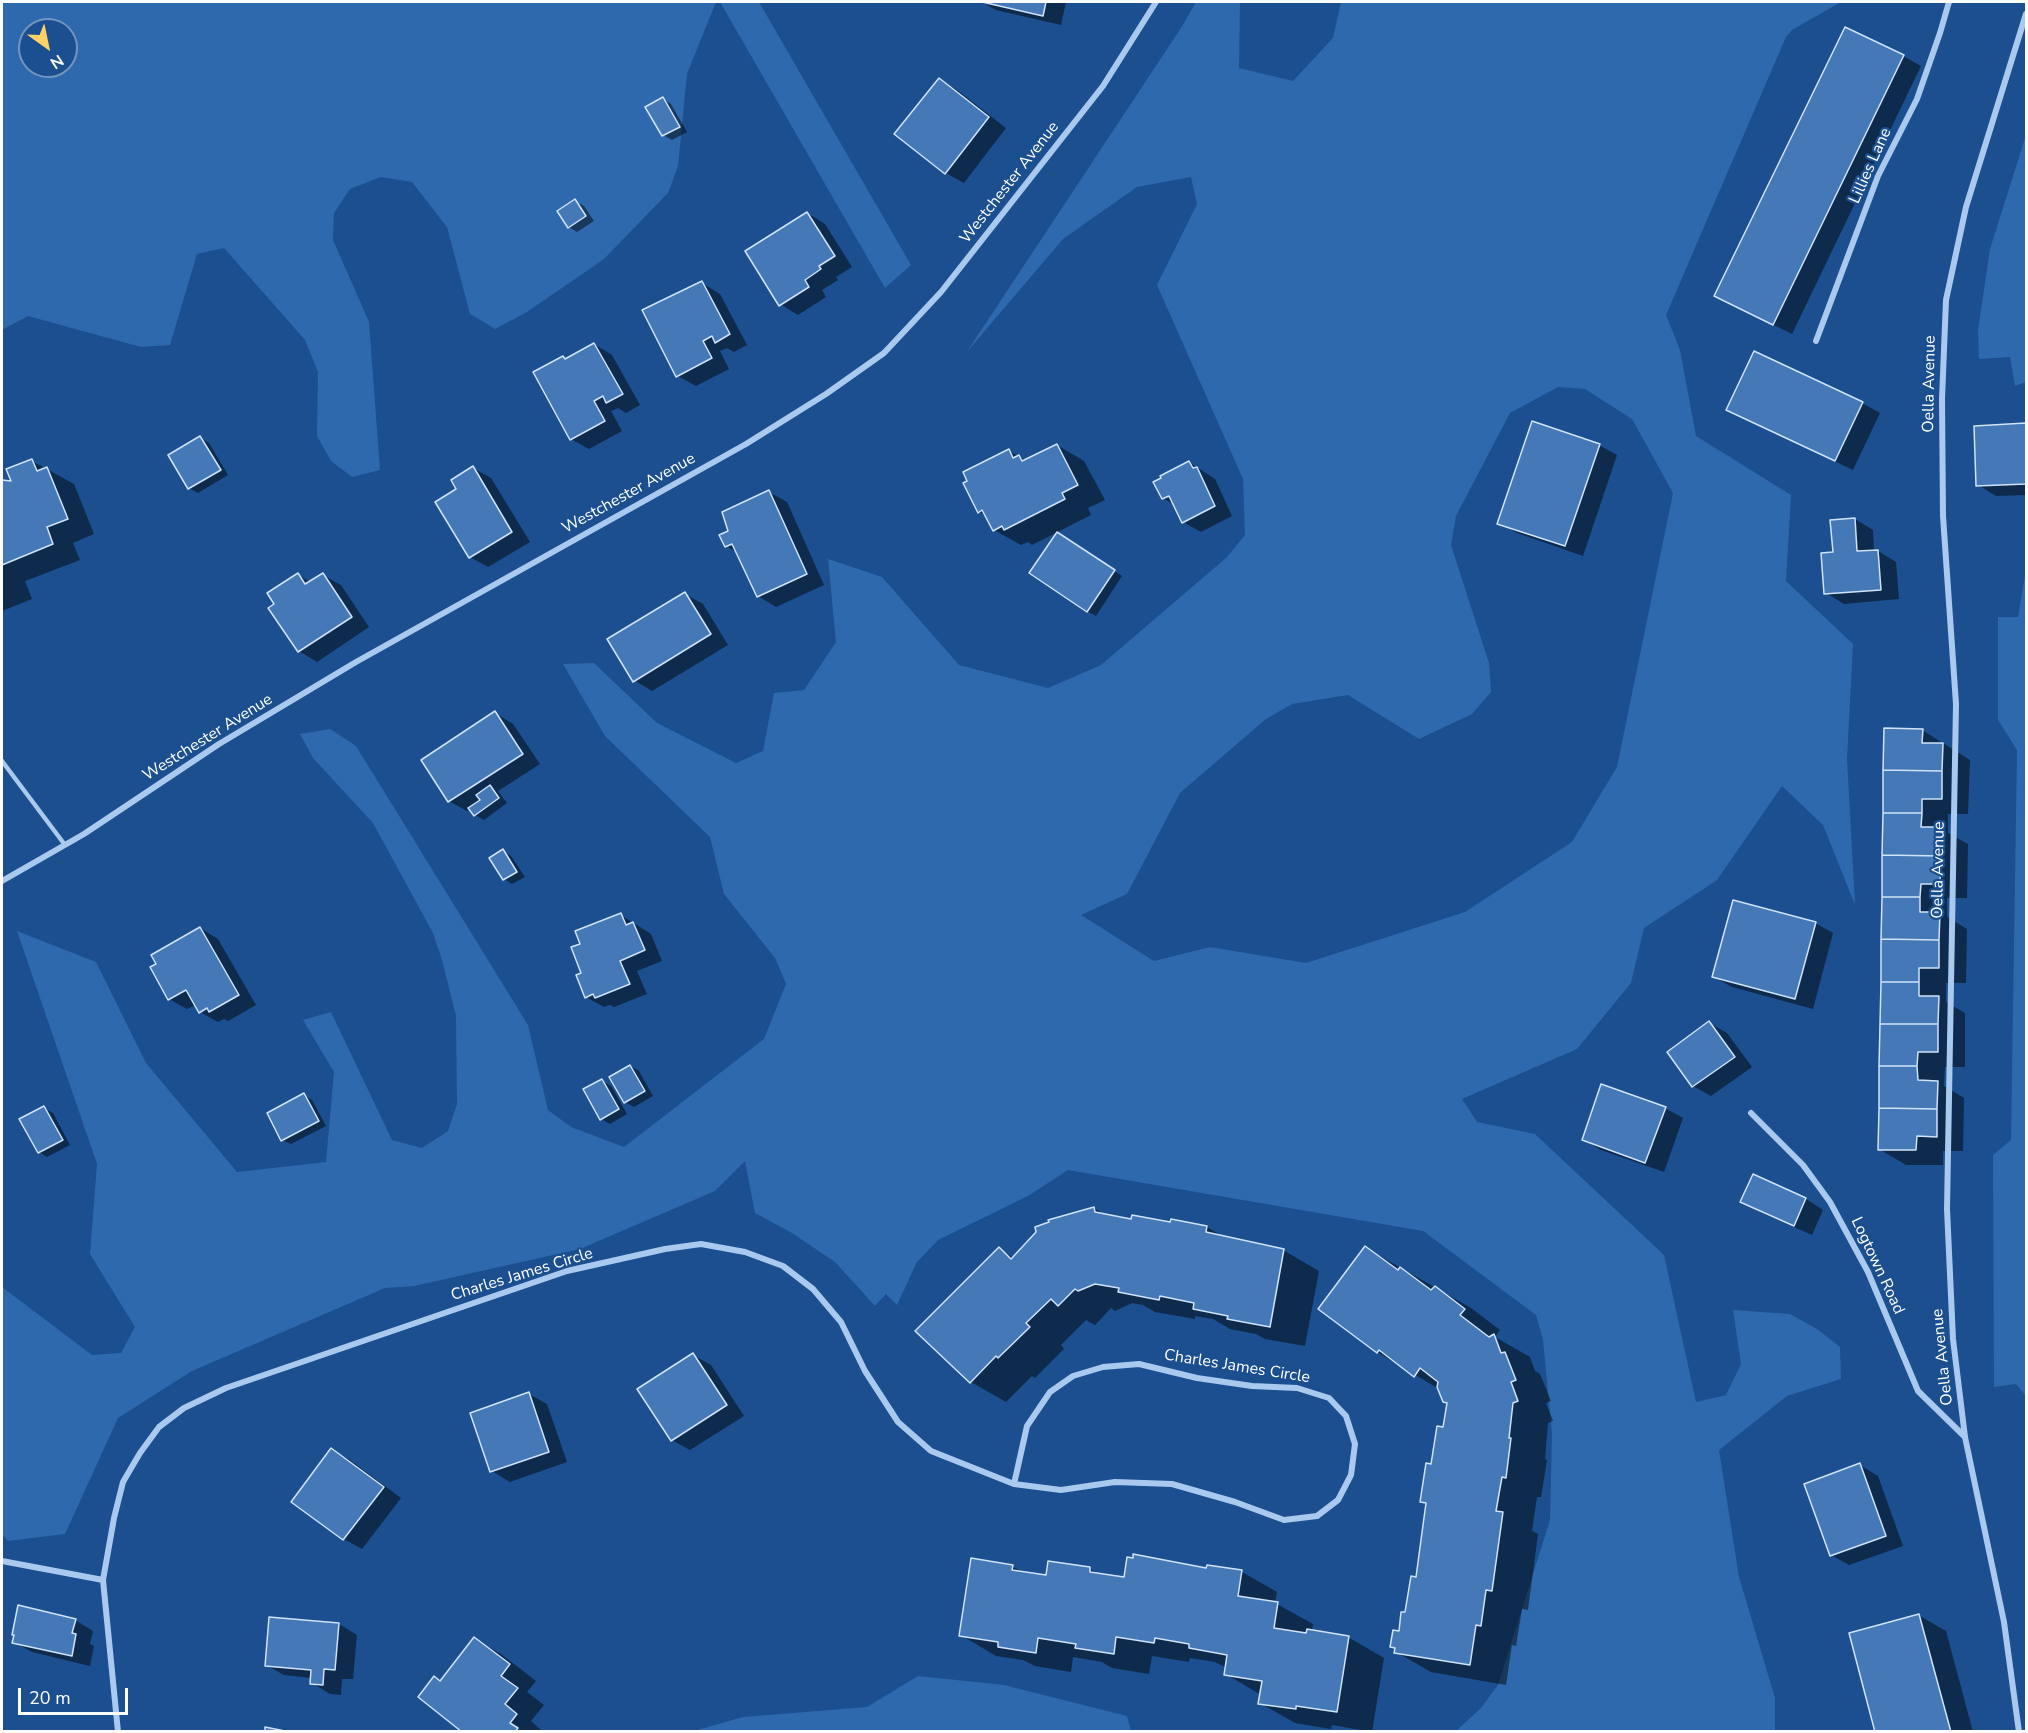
<!DOCTYPE html>
<style>
body{margin:0}
#map{position:relative;width:2028px;height:1733px;overflow:hidden;background:#1b4f8f;font-family:"Nunito Sans",sans-serif}
canvas{display:block}
.frame{position:absolute;inset:0;border:3px solid #fff;pointer-events:none}
.north{position:absolute;left:18px;top:18px;width:60px;height:60px;box-sizing:border-box;background:#1b4f8f;border:2px solid #7695bc;border-radius:50%;rotate:147deg;font-size:16px;font-weight:700;line-height:24px;text-align:center;color:#fff}
.north::after{content:'';display:block;margin:auto;width:21px;height:27px;background:#ffd166;clip-path:polygon(50% 0,100% 100%,50% 72%,0 100%)}
.scale{position:absolute;left:18px;top:1688px;width:110px;height:27px;box-sizing:border-box;border:3px solid #fff;border-top:0;padding-left:8px;font-size:18px;line-height:21px;white-space:nowrap;color:#fff;-webkit-text-stroke:4px #1b4f8f;paint-order:stroke}
</style>
<div id="map">
<canvas width="2028" height="1733"></canvas>
<div class="frame"></div>
<div class="north">N</div>
<div class="scale">20 m</div>
</div>
<script>
const context = document.querySelector('canvas').getContext('2d');
context.lineJoin = 'round';
function fillPath(path, color) { context.fillStyle = color; context.fill(path, 'evenodd'); }
function strokePath(path, color, width, dash) { context.strokeStyle = color; context.lineWidth = width; context.lineCap = dash ? 'butt' : 'round'; context.setLineDash(dash || []); context.stroke(path); }
function label(font, color, halo, rows, align = 'center') {
  context.font = font + ' "Nunito Sans",sans-serif'; context.lineWidth = 4.5; context.setLineDash([]); context.textBaseline = 'middle'; context.strokeStyle = halo; context.fillStyle = color; for (const [text, x, y, turn = 0] of rows) {
    context.save(); context.translate(x, y); context.rotate((+turn || 0) * Math.PI / 180); context.textAlign = isNaN(turn) ? turn : align; if (halo) context.strokeText(text, 0, 0); context.fillText(text, 0, 0); context.restore();
  }
}
const green = new Path2D(`
 M2 2H716L687 74 678 166 668 193 604 259 527 312 495 329 470 314 447 227 412 182 381 177 350 189 334 213 333 240 369 322 380 470 352 477 331 461 317 436 318 372 305 340 224 248 197 254 170 345 141 347 28 316 2 330ZM30 30H66V66H30Z
 M720 2H759L911 265 885 288Z
 M1196 2H1240L1239 68 1293 81 1333 38 1341 2H1841L1792 30 1786 37 1666 315 1680 350 1696 436 1791 495 1786 581 1853 644 1847 759 1855 905 1823 825 1782 786 1717 880 1644 928 1631 983 1577 1049 1462 1099 1477 1122 1535 1134 1664 1255 1696 1402 1726 1395 1741 1364 1733 1310 1790 1314 1817 1329 1840 1347 1841 1379 1787 1396 1719 1450 1739 1577 1775 1698V1731H1456L1481 1708 1498 1685 1550 1520 1552 1434 1543 1340 1536 1315 1423 1231 1068 1170 1028 1196 938 1240 917 1262 897 1305 886 1294 875 1306 835 1262 792 1233 755 1213 745 1161 715 1191 580 1249 414 1286 385 1288 192 1371 118 1418 65 1534 8 1541 2 1534V1287L92 1355 121 1353 135 1327 90 1254 97 1164 17 931 96 962 146 1063 237 1172 326 1162 334 1072 303 1020 331 1012 392 1140 422 1148 448 1131 457 1104 456 1016 442 960 433 933 373 823 313 758 300 734 330 729 356 746 528 1025 548 1110 571 1127 624 1147 764 1039 786 984 775 958 724 894 710 837 605 736 563 664 594 663 657 723 736 763 763 751 774 693 804 690 836 642 828 559 882 577 959 665 1048 688 1101 665 1226 558 1245 535 1243 479 1157 285 1197 204 1191 177 1137 187 1063 239 966 353 1181 28ZM1558 387 1585 389 1632 419 1673 493 1617 767 1572 842 1465 912 1306 963 1210 947 1154 961 1081 915 1127 894 1180 793 1266 719 1292 704 1348 695 1419 739 1472 714 1491 692 1489 663 1451 545 1456 516 1510 413Z
 M2026 135V382L2015 386 2010 357 1979 359 1978 330 1990 249Z
 M2026 570V1396L2016 1384 1994 1387 1993 1155 2011 1140 2017 750 1998 720V617H2018Z
 M918 1676 1004 1685 1127 1716 1131 1731H694L743 1717 867 1707Z`);
const shadow = new Path2D(`
 M982 2H1066L1061 25 996 10Z
 M1903 56 1921 66 1792 334 1716 296Z
 M939 80 957 90 1006 128 964 183 946 173Z
 M663 99 671 104 687 132 672 140 663 135Z
 M575 201 584 206 594 221 577 232 569 227Z
 M807 213 825 224 852 267 836 277 838 280 822 290 826 297 798 315 780 304Z
 M702 283 720 294 747 345 734 352 727 348 720 351 729 369 696 386 678 376Z
 M594 344 612 355 640 405 626 413 618 408 611 411 622 431 589 449 571 439 566 360Z
 M1862 403 1880 413 1853 470 1728 410Z
 M2026 425V495L1996 496 1978 485 1975 427Z
 M200 438 209 443 228 475 198 493 189 488Z
 M1057 445 1084 461 1105 500 1088 508 1091 515 1032 545 1028 542 1021 545 994 530 987 516 979 512 1009 451 1027 461Z
 M1599 445 1617 455 1583 556 1517 533 1499 523Z
 M32 461 74 484 94 534 73 543 80 560 25 581 32 599 2 611V481L13 484Z
 M1189 462 1215 479 1232 516 1201 532 1183 522 1175 505 1163 498Z
 M473 468 491 478 530 542 488 567 470 557 458 489Z
 M769 492 787 502 824 585 776 607 758 596 738 553 726 546 730 532Z
 M1855 519 1873 530 1874 551H1878L1896 562 1899 599 1844 604 1826 593 1835 553Z
 M1066 538 1122 576 1096 616 1087 611Z
 M298 575 311 582 323 575 341 585 369 627 317 662 299 651 276 604Z
 M685 594 703 604 728 645 652 691 634 680Z
 M495 713 513 724 540 764 498 791 507 803 484 820 475 815 471 809 467 811 449 801Z
 M1922 730 1970 760 1968 814H1948V833L1968 844 1967 898H1947V917L1967 929 1966 983H1946V1002L1965 1013V1067H1945L1944 1082V1086L1964 1098 1963 1151H1943V1165H1906L1879 1149Z
 M503 851 511 856 525 877 512 884 504 879Z
 M621 915 651 934 662 961 637 971 647 994 614 1007 610 1005 604 1007 586 997 582 944Z
 M1815 923 1833 933 1813 1009 1732 987 1714 977Z
 M200 928 218 939 256 1005 228 1021 224 1019 218 1022 200 1012 196 1005 187 1009 169 999Z
 M1709 1023 1727 1033 1752 1067 1711 1096 1693 1086Z
 M630 1066 639 1071 653 1096 634 1107 625 1102 611 1077Z
 M602 1081 611 1086 627 1114 610 1124 601 1119Z
 M304 1095 312 1100 326 1126 291 1144 282 1140Z
 M44 1108 53 1113 70 1145 47 1157 39 1152Z
 M1665 1108 1683 1118 1664 1172 1601 1150 1583 1139Z
 M1753 1176 1806 1199 1823 1210 1812 1235 1760 1212 1742 1202Z
 M1094 1208 1107 1216 1171 1224 1172 1221 1207 1227 1224 1237 1283 1250 1319 1271 1305 1346 1265 1339 1256 1334 1230 1329 1213 1319 1195 1316V1319L1155 1312 1143 1305 1132 1303 1115 1311 1111 1308 1095 1325 1086 1320 1061 1345 1064 1349 1035 1378 1032 1376 1006 1402 971 1382 999 1249 1014 1258Z
 M1366 1248 1471 1308 1500 1330 1495 1337 1530 1357 1535 1371 1540 1374 1551 1401 1546 1403 1553 1421 1548 1423 1545 1459 1547 1460 1541 1497H1537L1532 1531 1538 1534 1528 1610 1522 1609 1516 1646 1512 1645 1506 1685 1431 1672 1396 1652 1400 1633 1417 1579 1427 1504 1422 1501 1444 1428 1448 1403 1439 1389 1377 1352Z
 M693 1355 711 1365 744 1416 690 1450 672 1440Z
 M529 1394 547 1404 567 1462 510 1482 492 1471 472 1414Z
 M332 1450 350 1460 401 1498 362 1549 344 1539 293 1501Z
 M1860 1465 1878 1476 1903 1546 1849 1565 1831 1555Z
 M972 1560 1013 1567 1025 1573 1047 1577 1090 1569 1100 1575 1125 1579 1207 1570 1242 1572 1277 1592 1275 1603 1313 1624 1312 1631 1348 1637 1384 1658 1372 1732 1332 1725 1331 1729 1295 1723 1260 1703 1261 1695 1226 1674 1227 1668 1215 1662 1190 1658 1189 1662 1152 1656 1149 1674 1112 1668 1102 1662 1073 1657 1071 1672 1035 1666 1023 1660 996 1656 961 1635Z
 M1918 1615 1946 1631 1973 1732H1877Z
 M270 1619 339 1624 357 1635 353 1679H342L341 1695 330 1694 312 1683V1678L284 1675 266 1665Z
 M75 1620 93 1631 90 1644 94 1646 90 1666 32 1652 14 1642Z
 M474 1639 501 1654 536 1681 527 1692 544 1705 531 1721 543 1732H465L441 1682Z`);
const building = new Path2D(`
 M982 2H1046L1043 16Z
 M1845 27 1904 55 1773 325 1714 296Z
 M939 78 989 117 945 174 894 134Z
 M663 97 680 127 662 136 645 107Z
 M575 199 586 216 568 228 557 211Z
 M807 212 835 256 819 266 821 269 805 280 809 287 779 306 745 251Z
 M702 281 730 334 715 343 712 336 703 341 712 358 676 377 642 310Z
 M594 343 623 394 606 403 603 396 594 401 605 421 570 440 533 372 563 356 565 359Z
 M1754 351 1863 402 1835 461 1726 410Z
 M1532 421 1600 444 1565 546 1497 524Z
 M2026 423V484L1976 486 1974 426Z
 M200 436 221 470 188 489 168 455Z
 M1057 444 1078 485 1062 493 1065 499 1004 530 1002 526 993 531 982 510 978 513 963 483 967 481 963 472 1009 449 1013 458 1019 455 1022 461Z
 M32 459 37 471 47 467 68 519 47 527 53 544 2 565V480L11 481 6 469Z
 M1189 461 1193 468 1197 467 1215 506 1182 523 1169 496 1162 499 1153 482 1161 478 1160 476Z
 M473 466 512 532 469 558 435 502 456 489 451 480Z
 M769 490 807 574 757 597 732 544 725 547 719 535 728 531 722 512Z
 M1855 518 1857 551 1878 550 1881 590 1824 594 1821 553 1833 552 1830 520Z
 M1057 532 1115 570 1087 612 1029 573Z
 M298 573 305 584 323 573 352 617 298 652 268 608 274 604 267 593Z
 M685 592 711 634 633 682 607 639Z
 M495 711 523 754 448 802 421 760Z
 M1884 728 1923 729 1922 743H1943L1942 771 1883 770Z
 M1883 770 1942 771V799H1922V813H1883Z
 M490 785 499 798 474 816 468 808 480 800 476 795Z
 M1883 813H1922L1921 827H1941V856L1882 855Z
 M503 849 517 872 503 880 489 858Z
 M1882 855 1941 856 1940 884H1921L1920 897H1882Z
 M1882 897H1920V912H1940L1939 940 1881 939Z
 M1733 900 1816 922 1795 999 1712 977Z
 M621 913 626 925 633 922 645 950 620 961 630 984 595 998 593 994 585 998 576 975 581 973 571 947 580 944 575 931Z
 M200 927 239 995 209 1012 207 1008 199 1013 186 990 168 1000 150 967 156 964 151 955Z
 M1881 939 1939 940V968H1919V982H1881Z
 M1881 982H1919V996H1939L1938 1024H1880Z
 M1709 1021 1735 1057 1692 1087 1667 1052Z
 M1880 1024H1938V1052H1918L1917 1066H1879Z
 M630 1065 645 1091 624 1103 609 1077Z
 M1879 1066H1917L1918 1080 1938 1081 1937 1109 1879 1108Z
 M602 1079 619 1109 600 1120 583 1089Z
 M1601 1084 1666 1107 1645 1163 1582 1140Z
 M304 1093 319 1121 281 1141 267 1113Z
 M44 1106 63 1140 38 1153 19 1119Z
 M1879 1108 1937 1109V1137L1917 1136 1916 1150H1878Z
 M1753 1174 1806 1198 1794 1226 1740 1202Z
 M1094 1207 1095 1212 1131 1219 1132 1215 1170 1222 1171 1219 1207 1226 1206 1232 1284 1249 1270 1327 1227 1319 1228 1316 1193 1309 1194 1303 1160 1296 1159 1300 1118 1292 1119 1288 1095 1284 1078 1291 1075 1289 1058 1306 1051 1299 1026 1323 1030 1327 998 1358 996 1356 970 1383 915 1331 999 1247 1011 1259 1036 1232 1035 1227 1049 1222 1048 1220Z
 M1365 1246 1398 1270 1400 1267 1431 1290 1435 1286 1465 1309 1460 1315 1489 1337 1494 1334 1501 1353 1505 1352 1516 1380 1511 1382 1518 1401 1513 1403 1509 1438H1511L1506 1478 1502 1477 1496 1511 1503 1512 1492 1591 1486 1590 1481 1626 1476 1625 1470 1665 1394 1653 1395 1648 1390 1647 1393 1630 1399 1631 1401 1612H1405L1411 1576 1416 1577 1426 1503 1420 1502 1426 1463 1431 1464 1437 1426 1443 1427 1447 1403 1443 1402 1437 1387 1438 1382 1420 1368 1414 1377 1379 1350 1377 1353 1318 1309Z
 M693 1353 727 1405 671 1441 637 1389Z
 M529 1392 549 1452 490 1472 470 1413Z
 M331 1448 384 1487 343 1540 291 1502Z
 M1860 1463 1886 1536 1830 1556 1804 1484Z
 M1133 1554 1206 1568 1207 1565 1242 1570 1238 1596 1278 1602 1274 1628 1306 1633 1307 1629 1349 1636 1337 1712 1296 1706V1709L1258 1704 1262 1681 1224 1675 1227 1655 1189 1648V1644L1155 1638 1154 1643 1116 1637 1114 1654 1075 1648 1076 1644 1038 1638 1036 1653 998 1647V1642L959 1636 971 1558 1013 1565 1012 1570 1046 1575 1048 1561 1090 1567V1572L1124 1577 1127 1557 1133 1558Z
 M18 1605 76 1619 72 1633 76 1634 72 1656 12 1643 14 1635H12Z
 M1919 1614 1951 1732H1875L1849 1633Z
 M269 1617 339 1623 335 1670 324 1669 323 1685 310 1684 311 1670 265 1666Z
 M474 1637 510 1664 501 1676 518 1688 505 1704 517 1714 510 1723 518 1728 515 1732H462L418 1697 434 1676 440 1681Z
 M265 1727 290 1732H265Z`);
const lane = new Path2D(`
 M2 761 65 845`);
const street = new Path2D(`
 M1816 341 1878 176 1917 99 1940 33 1949 2
 M2 881 84 834 219 744 356 662 746 444 826 394 884 353 941 292 1103 86 1156 2
 M1751 1113 1803 1165 1830 1202 1868 1272 1918 1391 1965 1437
 M2 1561 103 1580
 M118 1732 103 1580 114 1518 123 1482 140 1453 159 1427 184 1408 226 1388 567 1271 665 1249 701 1244 745 1252 783 1266 813 1289 841 1322 865 1371 898 1422 931 1451 1014 1484 1061 1490 1115 1482 1172 1484 1235 1502 1284 1520 1317 1516 1338 1500 1351 1475 1355 1444 1346 1416 1329 1398 1297 1388 1252 1386 1197 1378 1139 1364 1103 1367 1073 1376 1050 1392 1027 1426 1014 1484
 M2019 1732 2004 1622 1965 1437 1953 1339 1947 1209 1956 704 1943 516 1942 399 1946 300 1966 207 2026 14`);
const streetNames = [
 ["Lillies Lane",1871,166,-66],
 ["Westchester Avenue",1010,183,-52],
 ["Oella Avenue",1930,384,-89],
 ["Westchester Avenue",629,494,-29],
 ["Westchester Avenue",208,738,-32],
 ["Oella Avenue",1939,870,-89],
 ["Logtown Road",1877,1266,65],
 ["Charles James Circle",522,1275,-17],
 ["Oella Avenue",1943,1357,-96],
 ["Charles James Circle",1237,1367,9]
];
fillPath(green, '#2e69ad');
fillPath(shadow, '#0007');
fillPath(building, '#4478b7');
strokePath(building, '#cfe3fa', 1.5);
strokePath(lane, '#a9c9ee', 4.5);
strokePath(street, '#a9c9ee', 6);
label('16px', '#fff', '#1b4f8f', streetNames);
</script>
